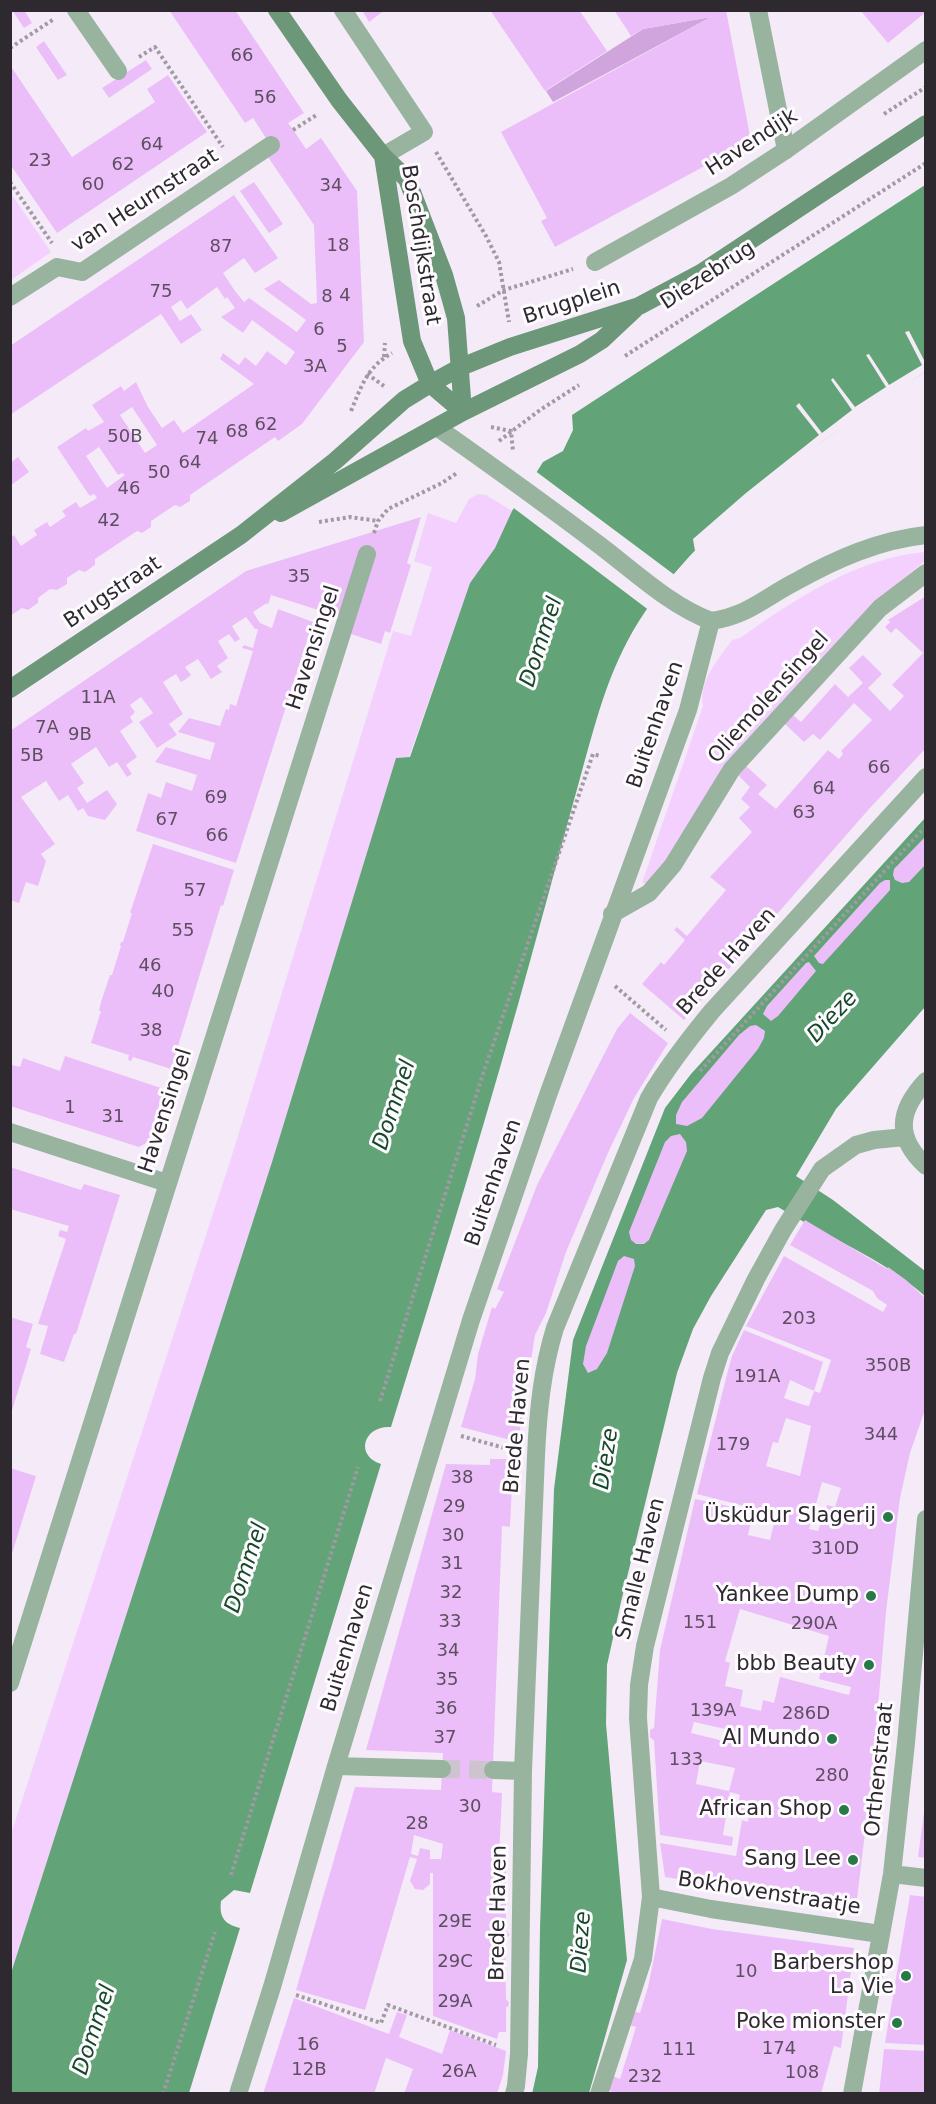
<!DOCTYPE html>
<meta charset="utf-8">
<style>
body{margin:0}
#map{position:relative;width:936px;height:2104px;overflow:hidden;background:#f5ebf8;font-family:"DejaVu Sans",sans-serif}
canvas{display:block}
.frame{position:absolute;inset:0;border:12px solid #2d292e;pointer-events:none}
</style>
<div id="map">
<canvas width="936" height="2104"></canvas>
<div class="frame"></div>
</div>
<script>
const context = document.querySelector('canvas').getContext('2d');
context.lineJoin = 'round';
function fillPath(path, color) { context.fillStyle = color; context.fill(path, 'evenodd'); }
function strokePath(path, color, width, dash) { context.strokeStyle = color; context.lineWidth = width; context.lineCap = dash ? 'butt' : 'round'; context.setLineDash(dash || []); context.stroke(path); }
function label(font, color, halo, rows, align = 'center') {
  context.font = font + ' "DejaVu Sans",sans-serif'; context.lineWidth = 6; context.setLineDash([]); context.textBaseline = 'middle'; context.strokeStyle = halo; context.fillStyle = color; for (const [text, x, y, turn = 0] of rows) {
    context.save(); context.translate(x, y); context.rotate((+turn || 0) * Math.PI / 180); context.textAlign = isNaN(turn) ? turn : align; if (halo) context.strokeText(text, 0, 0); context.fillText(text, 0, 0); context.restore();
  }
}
const green = new Path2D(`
 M10 192 51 252 11 280H10Z
 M478 494 486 495 512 511 495 548 470 583 409 757 396 758 272 1162 11 1973V1834L233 1152 393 631 411 636 432 567 414 561 428 513 456 523 469 499Z
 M925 552V561L874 603 647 884 642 883 703 706C698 682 719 658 732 640L740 638C795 599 857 558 925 552Z`);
const forest = new Path2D(`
 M711 17 553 102 546 91 643 29Z`);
const water = new Path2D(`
 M925 185V372C823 438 706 518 639 621 607 672 595 725 579 782 564 835 550 889 535 943 491 1105 441 1266 391 1427 364 1425 354 1455 381 1464L250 1893 234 1890 221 1901C219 1917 224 1924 240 1928L189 2093 11 2094V1973L272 1162 396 758 410 757 470 583 495 548 512 511 543 462 563 451 573 430 572 415Z
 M925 818V1007L836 1109 796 1176 833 1200 925 1271V1296C882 1258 827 1237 778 1207L766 1210 711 1296 693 1329 677 1373 621 1602 607 1665 606 1724 627 1960 589 2093 532 2094 538 2067 540 1928 554 1489 573 1340 665 1108 691 1074Z`);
const pier = new Path2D(`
 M909 331 925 362V372L826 439 752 497 695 551 693 539 746 493 819 435 796 406 799 403 822 433 852 410 831 380 833 378 855 407 886 387 866 355 869 354 889 385 922 365 905 332Z
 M534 470 676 576 650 611 511 506Z`);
const building = new Path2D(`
 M12 10H24L32 23 24 28Z
 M169 10H235L304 113 288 123 292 128 306 149 321 138 357 191 364 342 302 424 278 441 275 437 190 495V501L180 507 175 505 151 521V527L142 533 137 531 95 559V565L85 572 79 570 67 578V584L57 590 50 589 38 598V603L28 610 22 608 10 616V538L14 535 21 546 37 535 34 530 47 522 50 527 66 516 62 511 76 502 80 508 97 498 94 494 90 496 87 492 57 447 86 428 88 431 104 422 92 405 121 386 124 391 136 382 148 407 162 428 174 420 183 433 254 384 220 359 223 353 239 365 245 357 256 366 267 351 286 365 295 352 252 320 243 333 221 317 235 308 227 297 225 299 217 287 187 309 181 300 171 307 180 321 191 314 202 330 181 344 161 314 10 415V346L234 195 278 258 255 273 244 258 223 273 235 291 244 302 249 298 297 332 306 320 264 289 279 280 311 304 317 303 314 225 268 157 266 138 253 118 245 123ZM132 407 157 445 145 453 120 415ZM99 447 118 475 122 473 125 475 107 488 86 456Z
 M362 10H385L369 22Z
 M490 10H579L607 51 545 91Z
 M614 10H726L751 141 555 247 541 221 547 218 501 132 711 17 643 29 631 36Z
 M860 10H926V12L888 43Z
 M44 41 67 75 58 80 36 47Z
 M146 60 152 69 109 98 102 88Z
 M10 65 72 157 155 102 147 89 168 75 207 132 57 233 10 164Z
 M254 182 283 224 269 233 240 191Z
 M18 457 29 472 10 486V463Z
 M421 517 407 563 411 565 390 633 385 631 381 644 336 629 340 617 271 595 268 605 267 603 253 612 260 623 272 628 278 609 313 622 236 863 136 831 148 793 161 798 166 782 192 791 197 775 155 762 166 747 210 760 215 743 178 732 189 718 220 726 226 709 229 710 230 704 236 706 253 651 242 648 244 645 253 648 258 629H255L246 617 232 626 240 639 235 642 229 634 218 641 228 658 217 666 222 672 211 679 198 659 185 667 191 675 186 679 181 682 176 674 163 682 183 714 169 724 177 735 157 748 139 722 153 713 141 697 130 705 135 712 130 717 133 722 120 731 137 757 126 765 132 774 127 777 117 762 109 767 96 747 71 764 84 783 77 788 87 803 107 790 117 804 105 820 88 816 83 808 78 811 68 795 59 801 46 781 21 797 55 844 41 854 46 861 38 886 26 882 19 903 10 900V731L246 571Z
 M926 596V748L870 808 684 1020 642 984 661 962 664 965 685 940 674 930 677 927 687 936 726 890 710 877 752 832 739 818 750 807 741 799 750 787 738 775 746 766 767 785 758 794 776 809 828 750 839 759 843 754 841 751 872 720 854 703 820 740 813 734 804 742 785 724 793 715 801 722 835 684 848 697 863 683 849 668 863 655 882 674 868 688 890 711 904 696 892 685 923 653 896 628 891 633 885 627 890 622 888 620Z
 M926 836V864L909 882 902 883 895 880 893 875 894 869Z
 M153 844 234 870 223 906 221 905 171 1069 133 1057 131 1061 128 1060 129 1055 91 1043 101 1011H99L101 1002 110 975H112L121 946 120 945 121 942H123L132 913H130Z
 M885 880H890V890L823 964 819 963 814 956 880 883Z
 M809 962 816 971 778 1016 771 1021 763 1014 767 1006 806 963Z
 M630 1013 668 1043 634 1098 607 1155 566 1252 546 1313 535 1335 518 1442 461 1427 475 1379 478 1354 492 1307 495 1309 504 1292 497 1289 537 1185 617 1029Z
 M756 1025 765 1031 764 1038 758 1049 702 1118 687 1126 676 1124V1115L682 1102 739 1035 750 1026Z
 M65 1056 164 1089 148 1142 139 1147 10 1106 12 1065 20 1067 23 1058 60 1071Z
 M680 1134 686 1142 687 1151 649 1240 644 1244H636L631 1240 629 1232 665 1142 671 1136Z
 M10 1167 81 1190 84 1184 120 1195 76 1334H74L64 1362 40 1354 48 1326 38 1324 66 1239 58 1236 60 1230 67 1232 69 1226 10 1209Z
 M805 1220 887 1269 888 1267 906 1280 926 1299V1407L910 1453 900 1498 886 1612 873 1767 856 1907 665 1877 660 1843 736 1856 742 1820 748 1822 749 1814 736 1811 740 1795 730 1792 723 1835 733 1837 732 1846 660 1835 654 1741 650 1737V1730L654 1728 660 1650 695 1499 760 1513V1510L697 1494 726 1378 732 1356 744 1330 823 1362 814 1391 790 1380 784 1398 804 1405 809 1406 814 1391 820 1393 831 1360 746 1326 784 1256 883 1312 887 1305 877 1298 873 1291 790 1245ZM786 1418 811 1426 800 1476 766 1466 773 1442 778 1443ZM822 1482 841 1488 835 1507 827 1505 818 1531 809 1529ZM759 1515 775 1519 770 1540 748 1535 752 1517 758 1518ZM740 1609 829 1636 819 1679 851 1687 849 1695 780 1677 774 1703 763 1700 761 1711 740 1706 743 1690 725 1686 730 1663 725 1661ZM694 1722 743 1733 740 1745 691 1733ZM700 1761 735 1768 729 1791 696 1784Z
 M624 1256 634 1259 635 1266 607 1353 597 1369 588 1373 583 1364 586 1346 618 1261Z
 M10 1317 33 1324 26 1347 31 1349 11 1414Z
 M490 1459H511L510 1465H513L510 1527 502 1526 492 1792 502 1793 499 1860H506V1930L510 1935 505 1938 506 1999 509 2003 508 2007H506V2032H499L497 2039 433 2016V1873H430V1884L423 1890 415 1889 410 1881 417 1859 410 1857 365 2010 296 1990 355 1787 441 1790 443 1753 366 1750 446 1464 490 1465ZM414 1835 443 1844 441 1859H430V1850L420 1848 418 1856 411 1854Z
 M10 1468 36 1476 11 1557H10Z
 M924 1812H926V1858L918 1857Z
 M910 1895 926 1897V2045L885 2043Z
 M662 1919 712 1929 854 1948 841 2048 834 2046 821 2094H615L609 2090 613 2076 620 2079 636 2027 629 2025 633 2011 640 2013 648 1987Z
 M294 1998 389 2034 397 2012 407 2015 399 2037 442 2054 450 2030 506 2051 503 2075 497 2094H404L413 2069 386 2058 374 2094H263Z
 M884 2049 926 2051V2094H879Z`);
const streetTunnel = new Path2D(`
 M442 1769 493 1770`);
const path = new Path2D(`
 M10 48 54 19
 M139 57 155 47 223 147
 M884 114 926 87
 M293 130 318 114
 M436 152 486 236 499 262 509 322
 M10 182 52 243
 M477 306 504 290 573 269
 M625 356 926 163
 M384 357 385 343
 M367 374 384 386
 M351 411C361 387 367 367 392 353
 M491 427 511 431 513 451
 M499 441 540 410 579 385
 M319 522 350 517 378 521
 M374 533 378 521 388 509 442 483 457 473
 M615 986 666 1030
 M700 1071 926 826
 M380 1401 483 1074 593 754 600 756
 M461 1436 512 1450
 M231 1875 358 1467
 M296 1995 381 2023 388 2005 496 2045
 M163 2094 215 1932`);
const lane = new Path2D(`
 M595 262 731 186 786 150
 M438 428C492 466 545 504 598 544 634 571 669 605 711 621`);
const street = new Path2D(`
 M76 10 118 71
 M343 10 424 132 383 156
 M758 10 786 150 926 50
 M10 297 57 267 82 272 271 145
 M612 914 649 893 673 865 732 769 880 608 926 573
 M926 1081C898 1111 895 1137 926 1166
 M10 1132 167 1183
 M10 1683 367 554
 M336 1766 442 1769
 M493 1770 523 1771
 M892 1874 926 1878
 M651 1897 711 1909 880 1934
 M238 2094 272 1987 336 1766 471 1320 548 1095 688 710 711 621C747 616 764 598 795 582 836 559 879 540 926 535
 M514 2094 516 2086 519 2054 523 1771 536 1456C538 1412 542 1370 555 1328L649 1098C667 1067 689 1039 712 1011L926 777
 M599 2094 643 1959 651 1897 638 1718 639 1685 645 1646 712 1378 720 1353 756 1279 783 1230 822 1169 856 1145 874 1140 905 1137
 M852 2094 892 1874 906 1743 926 1519`);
const secondary = new Path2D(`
 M277 10 339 100 383 156 407 179 444 275 456 318 463 412
 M383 156 412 341 430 384 463 412
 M281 513 463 412 580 354 602 340 635 309
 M10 689 241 535 335 461 404 400 430 384 461 367 510 347 639 306 701 273 926 124`);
const markers = [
 [888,1517,6,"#297848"],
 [871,1596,6,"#297848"],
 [869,1665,6,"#297848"],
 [832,1739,6,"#297848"],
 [844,1810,6,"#297848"],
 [853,1860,6,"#297848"],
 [906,1976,6,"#297848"],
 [897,2023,6,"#297848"]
];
const numberNames = [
 ["66",242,56],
 ["56",265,98],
 ["64",152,145],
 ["23",40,161],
 ["62",123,165],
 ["60",93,185],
 ["34",331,186],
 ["18",338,246],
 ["87",221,247],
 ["75",161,292],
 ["4",345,296],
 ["8",327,297],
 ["6",319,330],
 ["5",342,347],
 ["3A",315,367],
 ["62",266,425],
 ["68",237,432],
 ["50B",125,437],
 ["74",207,439],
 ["64",190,463],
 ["50",159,473],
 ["46",129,489],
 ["42",109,521],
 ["35",299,577],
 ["11A",98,698],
 ["7A",47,728],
 ["9B",80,735],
 ["5B",32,756],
 ["66",879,768],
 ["64",824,789],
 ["69",216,798],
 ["63",804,813],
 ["67",167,820],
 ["66",217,836],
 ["57",195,891],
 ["55",183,931],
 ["46",150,966],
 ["40",163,992],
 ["38",151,1031],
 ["1",70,1108],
 ["31",113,1117],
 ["203",799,1319],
 ["350B",888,1366],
 ["191A",757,1377],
 ["344",881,1435],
 ["179",733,1445],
 ["38",462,1478],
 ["29",454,1507],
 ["30",453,1536],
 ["310D",835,1549],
 ["31",452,1564],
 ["32",451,1593],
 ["33",450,1622],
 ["151",700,1623],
 ["290A",814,1624],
 ["34",448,1651],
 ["35",447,1680],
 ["36",446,1709],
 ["139A",713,1711],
 ["286D",806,1714],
 ["37",445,1738],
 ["133",686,1760],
 ["280",832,1776],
 ["30",470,1807],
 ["28",417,1824],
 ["29E",455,1922],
 ["29C",455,1962],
 ["10",746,1972],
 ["29A",455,2002],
 ["16",308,2045],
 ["174",779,2049],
 ["111",679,2050],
 ["12B",309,2070],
 ["26A",459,2072],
 ["108",802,2073],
 ["232",645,2077]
];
const streetNames = [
 ["Havendijk",752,143,-33],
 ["van Heurnstraat",145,201,-33],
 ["Boschdijkstraat",420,245,81],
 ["Diezebrug",708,276,-33],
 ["Brugplein",572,303,-18],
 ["Brugstraat",113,593,-34],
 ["Havensingel",314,648,-72],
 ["Oliemolensingel",769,698,-48],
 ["Buitenhaven",656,725,-71],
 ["Brede Haven",727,962,-48],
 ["Havensingel",166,1111,-72],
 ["Buitenhaven",494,1183,-71],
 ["Brede Haven",518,1426,-85],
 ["Smalle Haven",641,1569,-76],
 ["Buitenhaven",348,1648,-73],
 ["Orthenstraat",880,1770,-84],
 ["Bokhovenstraatje",769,1894,9],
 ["Brede Haven",499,1913,-89]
];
const poiNames = [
 ["Üsküdur Slagerij",876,1517],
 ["Yankee Dump",859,1596],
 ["bbb Beauty",857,1665],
 ["Al Mundo",820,1739],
 ["African Shop",832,1810],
 ["Sang Lee",841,1860],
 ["Barbershop",894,1964],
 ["La Vie",894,1988],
 ["Poke mionster",885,2023]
];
const waterNames = [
 ["Dommel",542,642,-72],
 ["Dieze",833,1017,-47],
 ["Dommel",395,1105,-72],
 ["Dieze",607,1459,-81],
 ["Dommel",247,1568,-72],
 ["Dieze",582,1942,-86],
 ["Dommel",95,2030,-72]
];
fillPath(green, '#f3d0fe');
fillPath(forest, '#d0a4dd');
fillPath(water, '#62a377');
fillPath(pier, '#f5ebf8');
fillPath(building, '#ecbef9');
strokePath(streetTunnel, '#cdc4d0', 18, [18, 9]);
strokePath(path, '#a199a3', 4, [3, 3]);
strokePath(lane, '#98b49f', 18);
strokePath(street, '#98b49f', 18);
strokePath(secondary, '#6d9779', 18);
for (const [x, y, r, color] of markers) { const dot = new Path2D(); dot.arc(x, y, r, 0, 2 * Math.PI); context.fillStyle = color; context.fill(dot); strokePath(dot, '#fdfbfe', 2); }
label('18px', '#5d4e61', null, numberNames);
label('21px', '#2d292e', '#fdfbfe', streetNames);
label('21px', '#2d292e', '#fdfbfe', poiNames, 'right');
label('italic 22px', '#164729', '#fdfbfe', waterNames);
</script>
